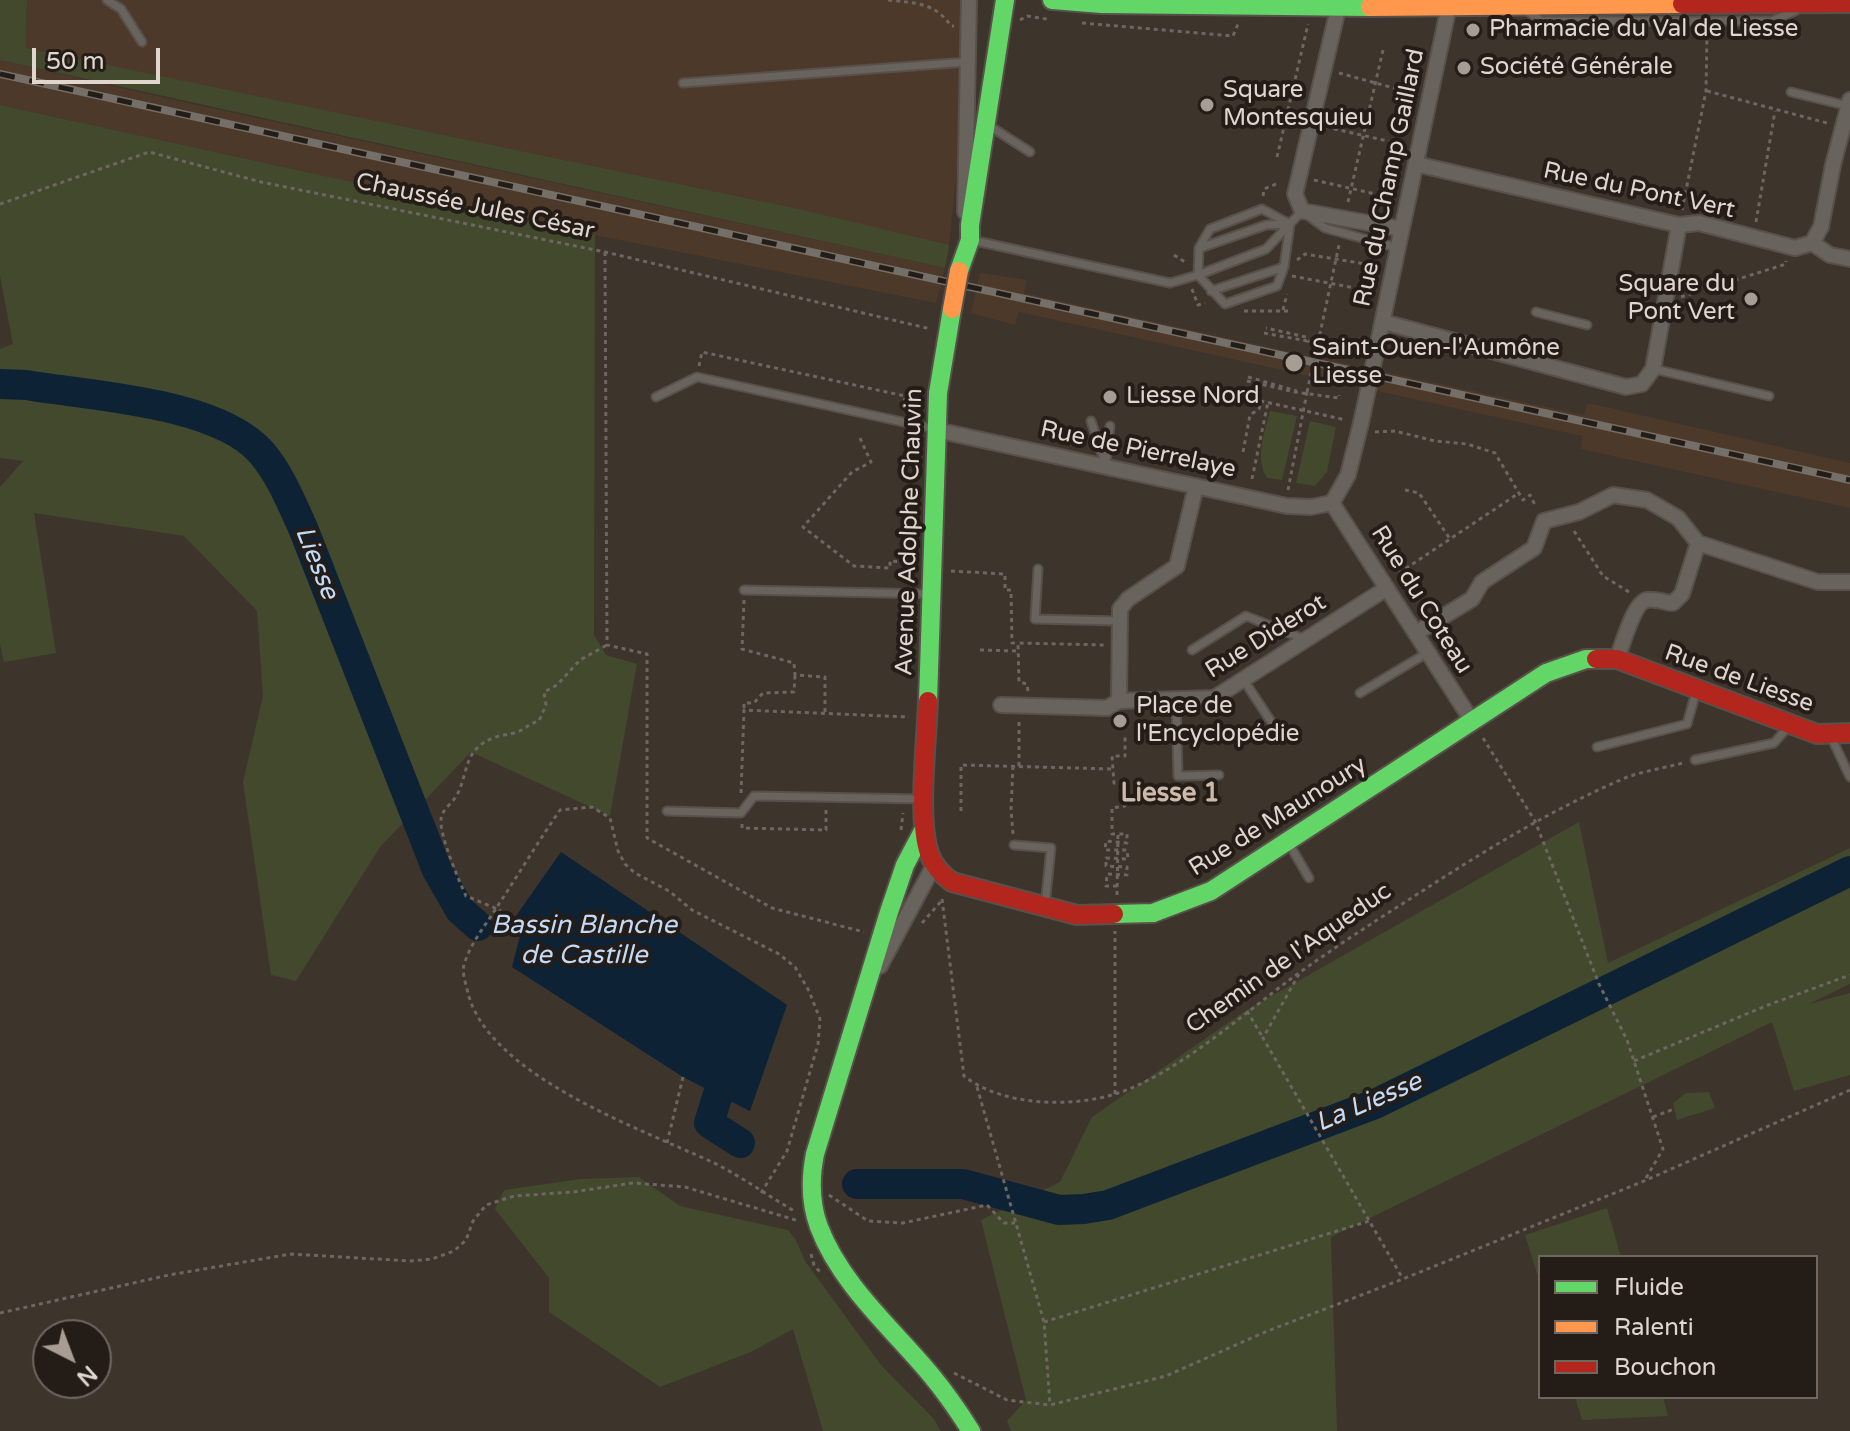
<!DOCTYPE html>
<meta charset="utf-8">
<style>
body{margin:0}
#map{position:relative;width:1850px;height:1431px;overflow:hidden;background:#3d342c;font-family:"Varela Round",sans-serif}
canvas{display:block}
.legend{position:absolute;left:1538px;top:1255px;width:280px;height:144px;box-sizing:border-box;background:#241c17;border:2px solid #6f6660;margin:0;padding:10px 14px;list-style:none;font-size:24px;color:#e0d6ce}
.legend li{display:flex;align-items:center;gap:16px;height:40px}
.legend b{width:40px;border:2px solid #6f6660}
.north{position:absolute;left:32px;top:1319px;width:80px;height:80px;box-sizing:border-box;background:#241c17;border:2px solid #6f6660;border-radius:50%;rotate:138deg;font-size:22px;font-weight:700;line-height:32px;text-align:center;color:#e0d6ce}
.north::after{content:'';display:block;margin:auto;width:28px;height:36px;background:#a79d95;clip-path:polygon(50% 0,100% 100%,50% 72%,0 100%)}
.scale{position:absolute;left:32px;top:48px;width:128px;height:36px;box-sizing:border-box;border:4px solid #e0d6ce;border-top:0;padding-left:10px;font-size:24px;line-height:28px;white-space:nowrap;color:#e0d6ce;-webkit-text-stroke:6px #241c17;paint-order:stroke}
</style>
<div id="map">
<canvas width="1850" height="1431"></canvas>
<ul class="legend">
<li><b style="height:10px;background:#63d668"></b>Fluide</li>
<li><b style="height:10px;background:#ff974d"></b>Ralenti</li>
<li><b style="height:10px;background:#b3261e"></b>Bouchon</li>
</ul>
<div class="north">N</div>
<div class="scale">50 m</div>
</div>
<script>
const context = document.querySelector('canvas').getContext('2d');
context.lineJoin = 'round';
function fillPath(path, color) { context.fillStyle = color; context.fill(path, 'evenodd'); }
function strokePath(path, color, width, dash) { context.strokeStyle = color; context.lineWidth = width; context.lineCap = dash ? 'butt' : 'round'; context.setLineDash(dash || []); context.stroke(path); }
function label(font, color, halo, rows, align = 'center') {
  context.font = font + ' "Varela Round",sans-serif'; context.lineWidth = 8; context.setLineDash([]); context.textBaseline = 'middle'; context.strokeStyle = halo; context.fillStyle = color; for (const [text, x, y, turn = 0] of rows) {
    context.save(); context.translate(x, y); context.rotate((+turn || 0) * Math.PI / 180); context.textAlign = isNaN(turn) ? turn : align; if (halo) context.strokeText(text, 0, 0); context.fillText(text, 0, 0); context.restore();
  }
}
const built = new Path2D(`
 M27 0H974L948 256 26 48Z
 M0 60 165 98 945 268 936 303 595 235 0 105Z
 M980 273 1027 280 1024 293 1241 341 1584 415 1588 403 1850 463V508L1581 449 1582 436 1019 312 1015 325 971 313Z`);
const green = new Path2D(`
 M0 0H27L26 48 803 210 949 245 945 268 0 60Z
 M0 105 595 235 594 635 606 655 637 664 610 816 471 752 380 847 296 981 271 975 243 782 263 696 257 611 184 536 34 513 56 653 4 662 0 644V487L23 461 0 458V349L13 344 0 276Z
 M1270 411 1297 416 1282 480 1267 478C1254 457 1265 433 1270 411Z
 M1310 421 1336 427 1327 472 1315 486 1296 483Z
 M1579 822 1608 963 1850 848V984L1809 1004 1850 993V1075L1794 1091 1772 1022 1331 1237 1337 1431H1011L1007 1421 1026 1400 981 1220 1060 1182 1092 1117 1245 1011Z
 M1709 1092 1715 1108 1677 1120 1673 1103 1686 1093Z
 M639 1177 680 1206 788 1230 796 1240 805 1261 881 1365 934 1419 941 1431H823L793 1329 751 1352 660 1387 549 1312V1278L495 1209 504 1190 580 1179Z
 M1607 1208 1621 1257H1540V1283L1525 1235Z
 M1575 1397H1663L1668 1416 1582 1420Z`);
const water = new Path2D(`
 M561 852 787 1005 750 1111 683 1077 512 967 520 936 506 930Z`);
const river = new Path2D(`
 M0 384 26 385C91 396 217 402 261 452 280 474 291 502 303 528L437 870 460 910 478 926
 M707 1065 724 1075 709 1123 740 1143
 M857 1184H963L1059 1210 1084 1209 1108 1205 1375 1104 1850 871`);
const path = new Path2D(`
 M888 0C914 3 935 2 951 26H954
 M1020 20 1027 16 1047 19
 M1082 23 1233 36 1238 24
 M1339 73 1416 94
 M1707 91 1827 123
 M1326 127 1405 145
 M1277 157 1308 24
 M1314 180 1393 198
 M1263 196 1264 189 1279 183
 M1348 202 1383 50
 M0 204 149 152 261 182 605 252 931 329
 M1682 210 1706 91 1707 33
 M1756 222 1775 111
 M605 252 607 645 647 654V838L772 908 864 932
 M1174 255 1185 262
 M1297 260 1305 254 1378 266
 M1292 276 1371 291
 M1192 289 1198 305 1205 303
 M1681 297 1786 264V261
 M1283 310 1287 294
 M1244 311H1288
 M1264 333 1307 341 1306 337 1266 328
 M1308 341 1348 352 1347 355
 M1318 343 1339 245
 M699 366 702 352 905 396 903 411
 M1248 377 1297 391
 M1247 381 1295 392 1339 398V395
 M905 396 921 394
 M1375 432 1395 431 1435 441 1467 444 1495 453 1523 500 1530 495 1536 507
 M860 438 871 462 852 472 803 527 854 566 890 568V561L915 563
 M1243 452 1250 415 1259 409 1261 401 1346 420
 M1252 479 1268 402
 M1288 490 1307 392
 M1405 490 1419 493 1450 539
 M1574 531 1603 576 1629 592
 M951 571 1005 574V590H1011L1012 643H1018
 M1399 573 1519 493
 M744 600 742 649 794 663 795 675 825 677V712
 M980 650 1018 651
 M1028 691 1027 684 1019 682 1018 643 1104 645
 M744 708V703H754L763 693 794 692 795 675
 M1019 722V767
 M1483 738 1535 821 1599 984 1627 1040 1663 1149 1646 1178
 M1013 766 1011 809 1013 834
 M741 793 744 710 909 717
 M961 811V765L1113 769
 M742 824V828L826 830V809
 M901 830 903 813
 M1117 886H1106L1107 874 1127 875V867L1106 866V858L1128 859 1127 850H1105L1106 841 1127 843V834H1118
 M1117 895 1118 834H1112V808L1125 806 1123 784 1114 783 1112 756H1125V734
 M942 899 964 1076C1002 1106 1070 1108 1115 1094 1174 1076 1242 1015 1292 978 1332 949 1372 923 1413 897 1481 853 1550 810 1625 778 1643 771 1664 768 1683 763
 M922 923 943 899
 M492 928 500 910 466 896C459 881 439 834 441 819 442 809 454 802 458 793 469 769 464 750 493 738 500 735 509 735 517 732 525 729 530 723 539 721L546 705 544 692 557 685 580 660 607 645
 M1299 974 1263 1038 1403 1279
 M1247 1011 1263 1038
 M1634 1061 1768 1005 1850 975
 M977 1087 1044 1322 1050 1405
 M1115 1094V931
 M1653 1117 1674 1109
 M667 1143 683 1077
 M761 1193 787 1151 818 1044 820 1019 809 991 795 967 779 954 692 910 669 891 635 873 625 864 618 851 610 818 592 807 560 810C538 842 518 875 497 907 485 926 470 944 464 965 462 972 465 981 467 989 484 1074 641 1129 712 1162 741 1176 768 1196 796 1212
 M829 1195 868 1221 903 1223 987 1205 1004 1223H1015
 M811 1254 814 1265 820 1272
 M0 1313 169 1275 291 1254 410 1261 432 1259 454 1251 466 1240 473 1221 486 1205 514 1196 573 1192 633 1183 685 1187 799 1221
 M1044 1322 1369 1221
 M954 1373 1007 1400 1050 1405 1166 1376 1265 1332 1403 1279 1644 1181 1850 1090`);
const lane = new Path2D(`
 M107 0 121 9 142 42
 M1527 11 1542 21H1772L1797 10
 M683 83 967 62
 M1791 92 1848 106
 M988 125 1030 152
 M1262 209 1290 224 1284 267 1277 286 1225 304 1198 275 1199 248 1210 229Z
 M971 240 1170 283 1198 275 1266 249 1302 211 1325 228 1398 248
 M1200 248 1266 225 1287 224
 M1211 291 1284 267
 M1536 312 1587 325
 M1654 369 1769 396
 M656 397 697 377 935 429
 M1091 421 1106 466
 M1106 463 1110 426
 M1038 569 1035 619 1118 621
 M744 590 930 594
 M1192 650 1246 616 1304 639
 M1243 679 1272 723
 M1360 693 1427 653
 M1176 699 1178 776 1219 775
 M1832 739 1850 777
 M1597 747 1687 724 1696 692
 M1695 760 1774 743 1788 727
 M667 811 741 813 754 796 922 799
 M1288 842 1309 878
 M1014 845 1051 848 1045 905`);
const street = new Path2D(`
 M1340 0 1295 194 1302 211 1402 229
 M1416 164 1679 225 1699 223 1795 248 1812 243
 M965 212 969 0
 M1812 243 1821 227 1833 165 1850 100
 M1812 243 1830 255 1850 259
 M1383 322 1626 387 1642 384 1653 369 1679 225
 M1381 328 1450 1
 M936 430 1287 506 1311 507 1332 503
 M1196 486 1177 566 1128 599 1120 609 1119 701 1214 698 1387 588
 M1332 503 1472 721
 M1332 503 1348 475 1361 423
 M1698 543 1818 582H1850
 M1416 633 1472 599 1482 582 1534 548 1544 521 1579 512 1613 495 1647 500 1678 518 1698 543 1682 594 1673 603C1665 603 1655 598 1647 600 1634 602 1622 646 1617 659
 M1001 705 1107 708 1119 701
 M880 966 934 865`);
const fast = new Path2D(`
 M1052 0 1102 4 1370 7
 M959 271 970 240V225L1005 0
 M928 701 938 393 952 309
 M924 829 905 865 889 912 815 1154C810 1179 810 1203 819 1227 841 1285 893 1329 931 1375 946 1393 959 1412 971 1431
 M1114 914 1153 913 1211 891 1546 673 1586 659H1596`);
const slow = new Path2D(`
 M1370 7 1682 4`);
const jam = new Path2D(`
 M1682 4 1850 3
 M1596 659H1617L1817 734 1850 733
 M928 701C927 738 917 820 929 853 933 865 941 874 952 882L1077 915 1114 914`);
const rail = new Path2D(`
 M0 74 1850 480`);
const pathBridge = new Path2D(`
 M1307 392 1318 343`);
const streetBridge = new Path2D(`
 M1361 423 1381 329`);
const slowBridge = new Path2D(`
 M952 309 959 271`);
const markers = [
 [1473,30,8,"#a79d95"],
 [1464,68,8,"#a79d95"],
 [1207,105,8,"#a79d95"],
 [1751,299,8,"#a79d95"],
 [1294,363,10,"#a79d95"],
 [1110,397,8,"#a79d95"],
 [1120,721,8,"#a79d95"]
];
const poiNames = [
 ["Pharmacie du Val de Liesse",1489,30],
 ["Société Générale",1480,68],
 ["Square",1223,91],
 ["Montesquieu",1223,119],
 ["Square du",1735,285,"right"],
 ["Pont Vert",1735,313,"right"],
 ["Saint-Ouen-l'Aumône",1312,349],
 ["Liesse",1312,377],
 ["Liesse Nord",1126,397],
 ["Place de",1136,707],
 ["l'Encyclopédie",1136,735]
];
const streetNames = [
 ["Rue du Champ Gaillard",1390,178,-78],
 ["Rue du Pont Vert",1639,191,12],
 ["Chaussée Jules César",475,207,12],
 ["Rue de Pierrelaye",1138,450,12],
 ["Avenue Adolphe Chauvin",910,532,-88],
 ["Rue du Coteau",1421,600,58],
 ["Rue Diderot",1266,637,-32],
 ["Rue de Liesse",1739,679,20],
 ["Rue de Maunoury",1278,817,-32],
 ["Chemin de l'Aqueduc",1289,959,-35]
];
const waterNames = [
 ["Liesse",316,563,68],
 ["Bassin Blanche",584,926],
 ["de Castille",584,956],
 ["La Liesse",1369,1103,-23]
];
const neighbourhoodNames = [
 ["Liesse 1",1170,794]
];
fillPath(built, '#4d3929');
fillPath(green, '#42492c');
fillPath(water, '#0e2235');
strokePath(river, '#0e2235', 30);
strokePath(lane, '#58504a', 11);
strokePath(street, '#58504a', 18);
strokePath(fast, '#58504a', 22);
strokePath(slow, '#58504a', 22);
strokePath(jam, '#58504a', 22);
strokePath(path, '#6d6662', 3, [4, 4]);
strokePath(lane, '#69635d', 7);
strokePath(street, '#69635d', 14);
strokePath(fast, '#63d668', 18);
strokePath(slow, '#ff974d', 18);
strokePath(jam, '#b3261e', 18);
strokePath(rail, '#756f69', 8);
strokePath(rail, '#241c17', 5, [15]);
strokePath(streetBridge, '#58504a', 18, []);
strokePath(slowBridge, '#58504a', 22, []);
strokePath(pathBridge, '#6d6662', 3, [4, 4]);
strokePath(streetBridge, '#69635d', 14);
strokePath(slowBridge, '#ff974d', 18);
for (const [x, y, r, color] of markers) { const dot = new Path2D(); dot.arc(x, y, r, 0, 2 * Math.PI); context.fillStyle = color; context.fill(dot); strokePath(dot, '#241c17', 3); }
label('24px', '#e0d6ce', '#241c17', poiNames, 'left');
label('24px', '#e0d6ce', '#241c17', streetNames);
label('italic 26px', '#c0daf8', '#241c17', waterNames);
label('bold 26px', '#cebaab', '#241c17', neighbourhoodNames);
</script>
